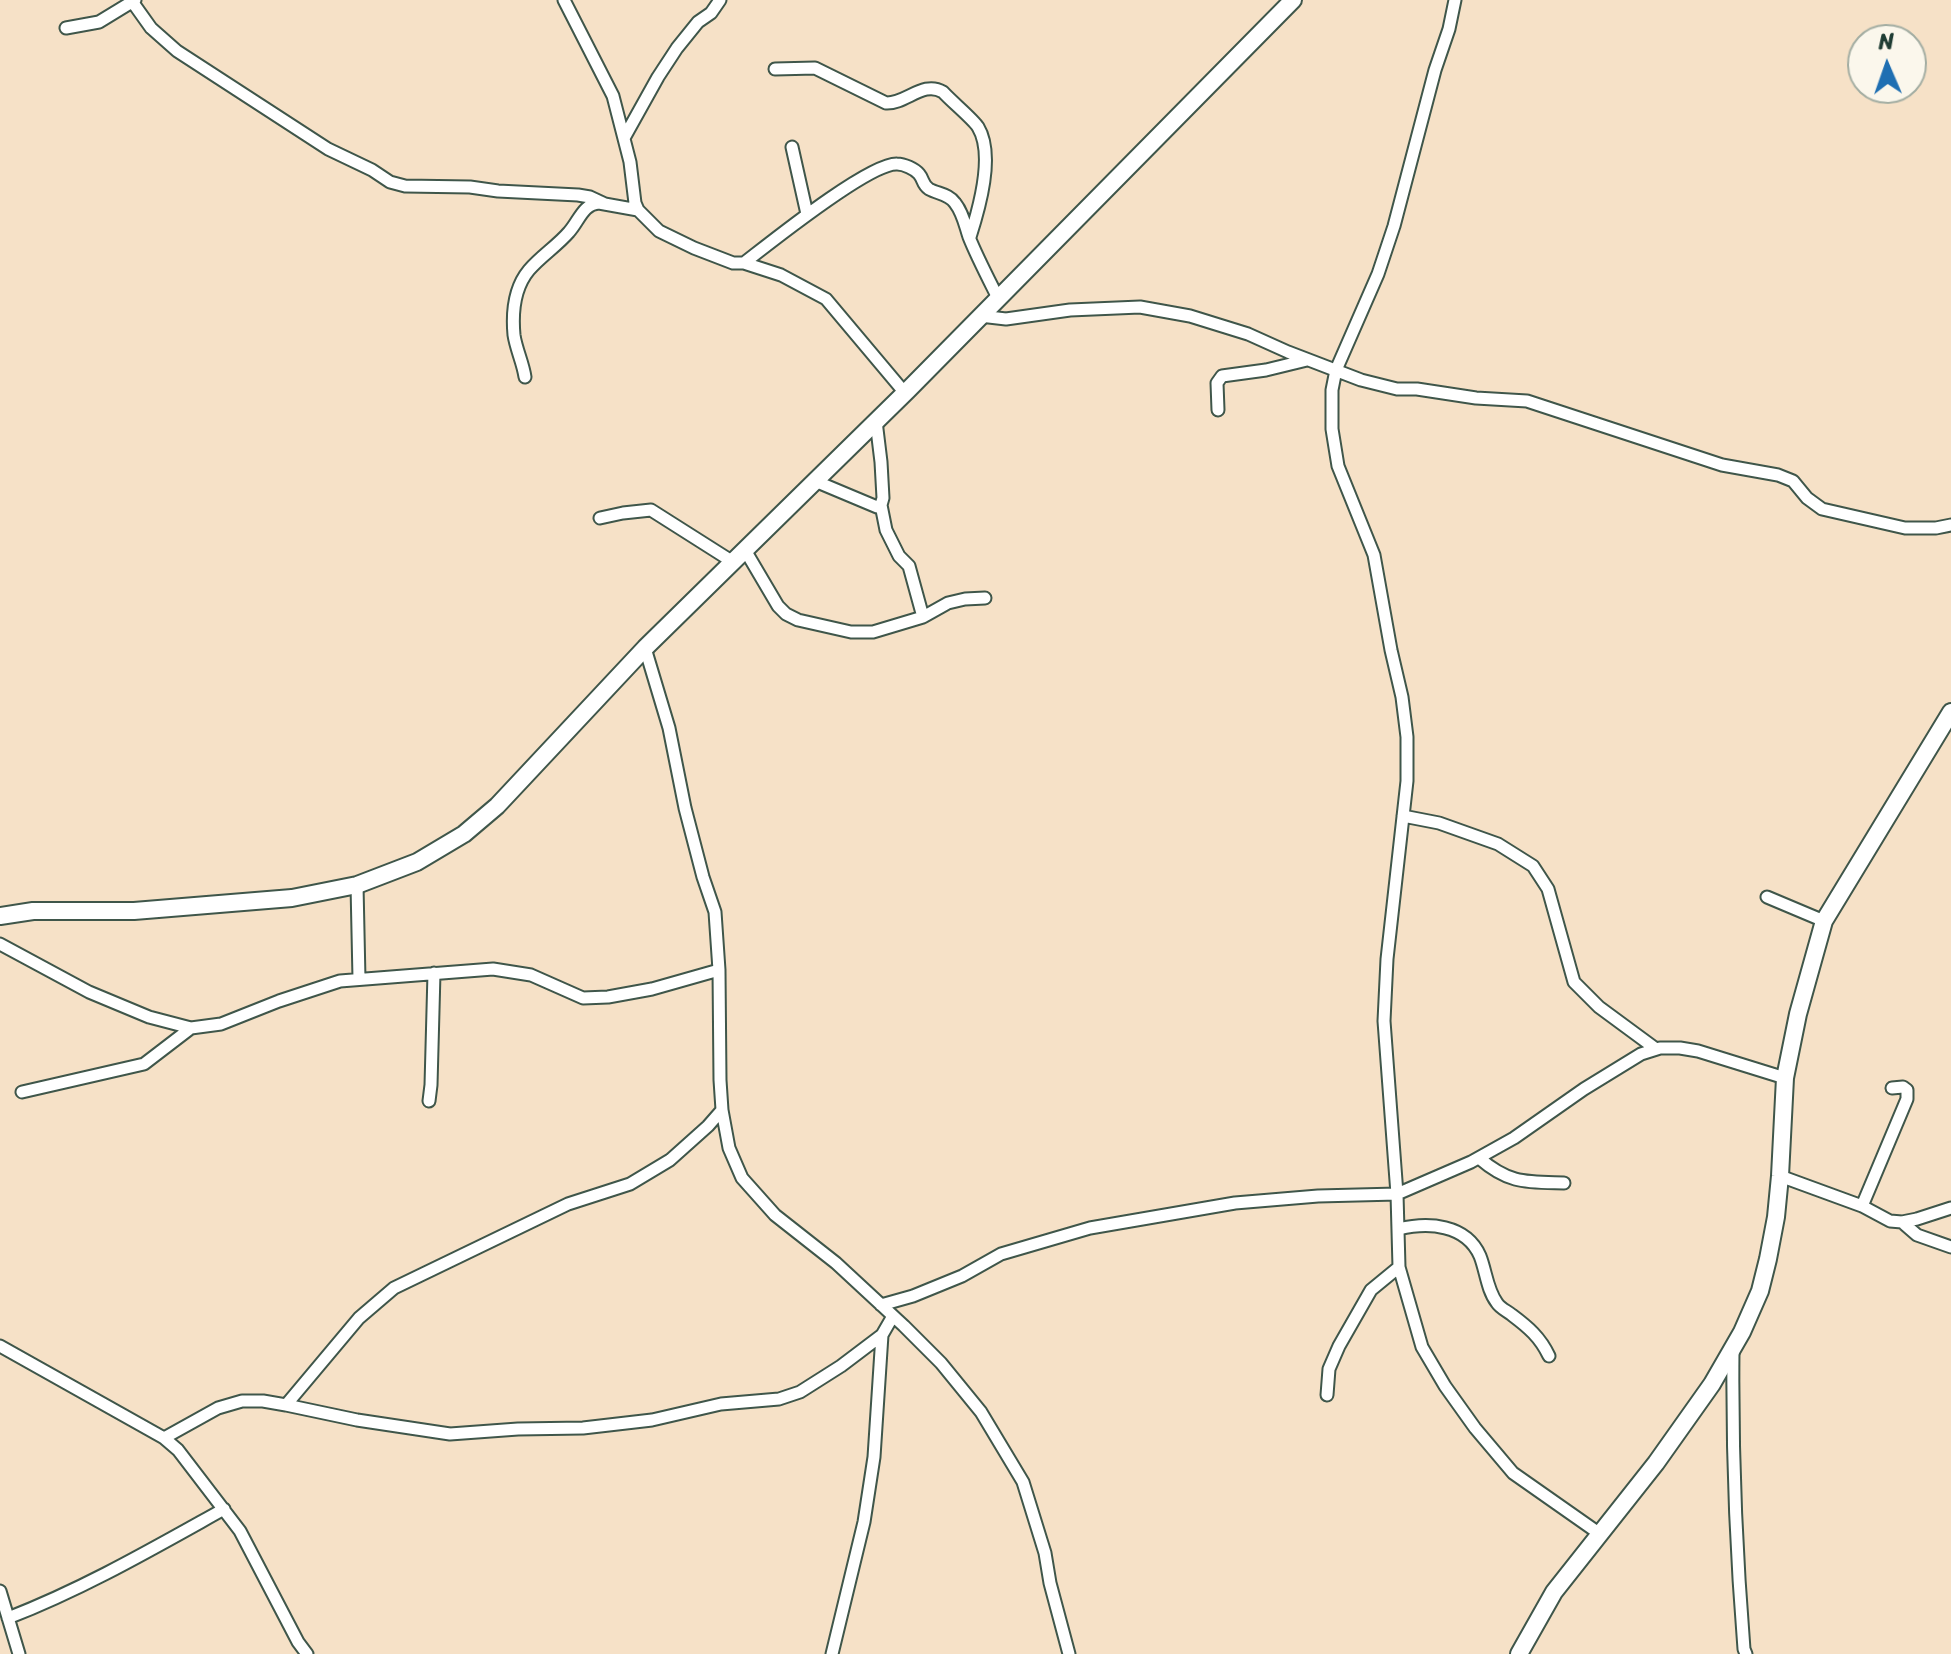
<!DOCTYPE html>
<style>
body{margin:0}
#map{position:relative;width:1951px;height:1654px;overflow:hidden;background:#f6e1c7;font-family:Sriracha,sans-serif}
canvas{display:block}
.north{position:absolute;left:1847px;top:24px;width:80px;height:80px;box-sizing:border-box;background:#fbf7ec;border:2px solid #a3ada2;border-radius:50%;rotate:358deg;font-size:22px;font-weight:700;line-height:32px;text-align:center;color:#1f3d34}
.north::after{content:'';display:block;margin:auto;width:28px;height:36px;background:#1f6fb2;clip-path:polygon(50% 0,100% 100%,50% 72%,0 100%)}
</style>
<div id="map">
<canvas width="1951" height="1654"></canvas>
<div class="north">N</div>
</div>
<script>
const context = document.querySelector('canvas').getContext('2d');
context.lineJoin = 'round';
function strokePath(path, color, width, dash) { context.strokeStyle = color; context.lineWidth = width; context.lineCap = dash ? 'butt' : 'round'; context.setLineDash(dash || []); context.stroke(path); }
const street = new Path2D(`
 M131 0 151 28 177 51 328 149 372 170 390 182 405 186 470 187 498 191 578 195 590 197 605 204
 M564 0 613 96 630 162 635 203 638 210 659 231 694 248 733 263H744L781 275 826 299 905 393
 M1455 0 1449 29 1435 70 1394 226 1378 274 1336 370 1332 390V429L1338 466 1374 555 1391 650 1402 697 1407 737V781L1387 959 1384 1021 1397 1194 1399 1267 1422 1347 1445 1386 1475 1428 1513 1473 1600 1534
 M66 28 99 22 135 0
 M775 69 815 68 886 103C906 104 923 80 943 92 951 101 973 119 978 127 995 155 979 209 970 237
 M624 138 658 77 677 48 698 22 711 13 720 0
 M792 147 807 214
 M744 263C770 243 869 163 897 164 904 164 915 169 919 174 924 180 922 184 929 189 938 194 949 194 955 203 963 213 965 225 969 237 977 257 988 278 998 298
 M980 316 1006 319 1070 310 1140 307 1190 316 1248 334 1288 352 1361 380 1397 389H1417L1476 398 1527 401 1722 465 1778 475 1793 481 1807 498 1822 509 1905 528H1936L1951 525
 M525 377C523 363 516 349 514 335 512 313 514 288 529 270 541 256 557 246 569 232 579 221 583 204 599 203L638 210
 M1218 410 1217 383 1222 376 1266 370 1307 360
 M876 421 881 462 883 498 881 505 886 530 899 556 909 566 923 617
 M815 481 877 507 881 505
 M600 518 623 513 651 510 733 562
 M745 550 778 606 786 614 798 620 851 632H873L923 617 948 603 965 599 985 598
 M645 648 669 728 685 808 703 877 715 912 719 970 720 1080 722 1110 729 1148 742 1178 775 1215 836 1263 904 1326 941 1363 981 1412 1023 1482 1045 1553 1050 1583 1069 1654
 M1403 816 1439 823 1498 844 1533 866 1548 889 1574 982 1599 1007 1656 1049
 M357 885 359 979
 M1767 897 1824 921
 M0 944 89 992 149 1017 191 1028 221 1024 279 1001 340 981 493 969 531 975 583 998 608 997 652 989 719 970
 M22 1092 144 1064 191 1028
 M429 1101 431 1085 434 973
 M1479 1158C1509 1184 1526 1182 1564 1183
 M1780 1176 1862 1206 1890 1221 1902 1222 1917 1219 1951 1208
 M1862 1206 1907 1099V1090L1903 1087 1892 1088
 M1902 1222 1917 1235 1951 1247
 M1399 1229C1428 1222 1466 1224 1480 1256 1486 1271 1487 1290 1497 1303 1500 1308 1507 1311 1512 1315 1528 1327 1540 1337 1549 1356
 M881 1305 913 1296 962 1276 1001 1254 1090 1228 1235 1203 1318 1196 1397 1194 1471 1162 1514 1138 1584 1089 1641 1054 1660 1048H1680L1698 1051 1785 1078
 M0 1346 164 1438 178 1450 240 1531 298 1642 307 1654
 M1733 1351C1732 1450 1736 1550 1744 1649L1746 1654
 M1327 1395 1329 1369 1339 1346 1371 1290 1399 1267
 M286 1405 359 1318 394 1288 568 1204 630 1184 670 1160 708 1126 722 1110
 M164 1438 218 1408 242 1401H263L286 1405 357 1420 450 1434 518 1429 583 1428 652 1420 721 1404 779 1399 800 1392 841 1366 882 1335 893 1316
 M0 1591 19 1654
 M8 1618C85 1588 152 1549 224 1509
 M832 1654 864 1522 874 1457 882 1335`);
const secondary = new Path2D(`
 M0 916 33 911H134L292 898 357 885 417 862 464 834 497 806 645 648 908 390 1293 0
 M1519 1654 1554 1592 1656 1463 1712 1384 1742 1332 1760 1291 1768 1259 1776 1217 1780 1176 1785 1078 1798 1014 1824 921 1951 712`);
strokePath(street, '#3f564a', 15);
strokePath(secondary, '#3f564a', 20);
strokePath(street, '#fff', 11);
strokePath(secondary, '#fff', 16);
</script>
